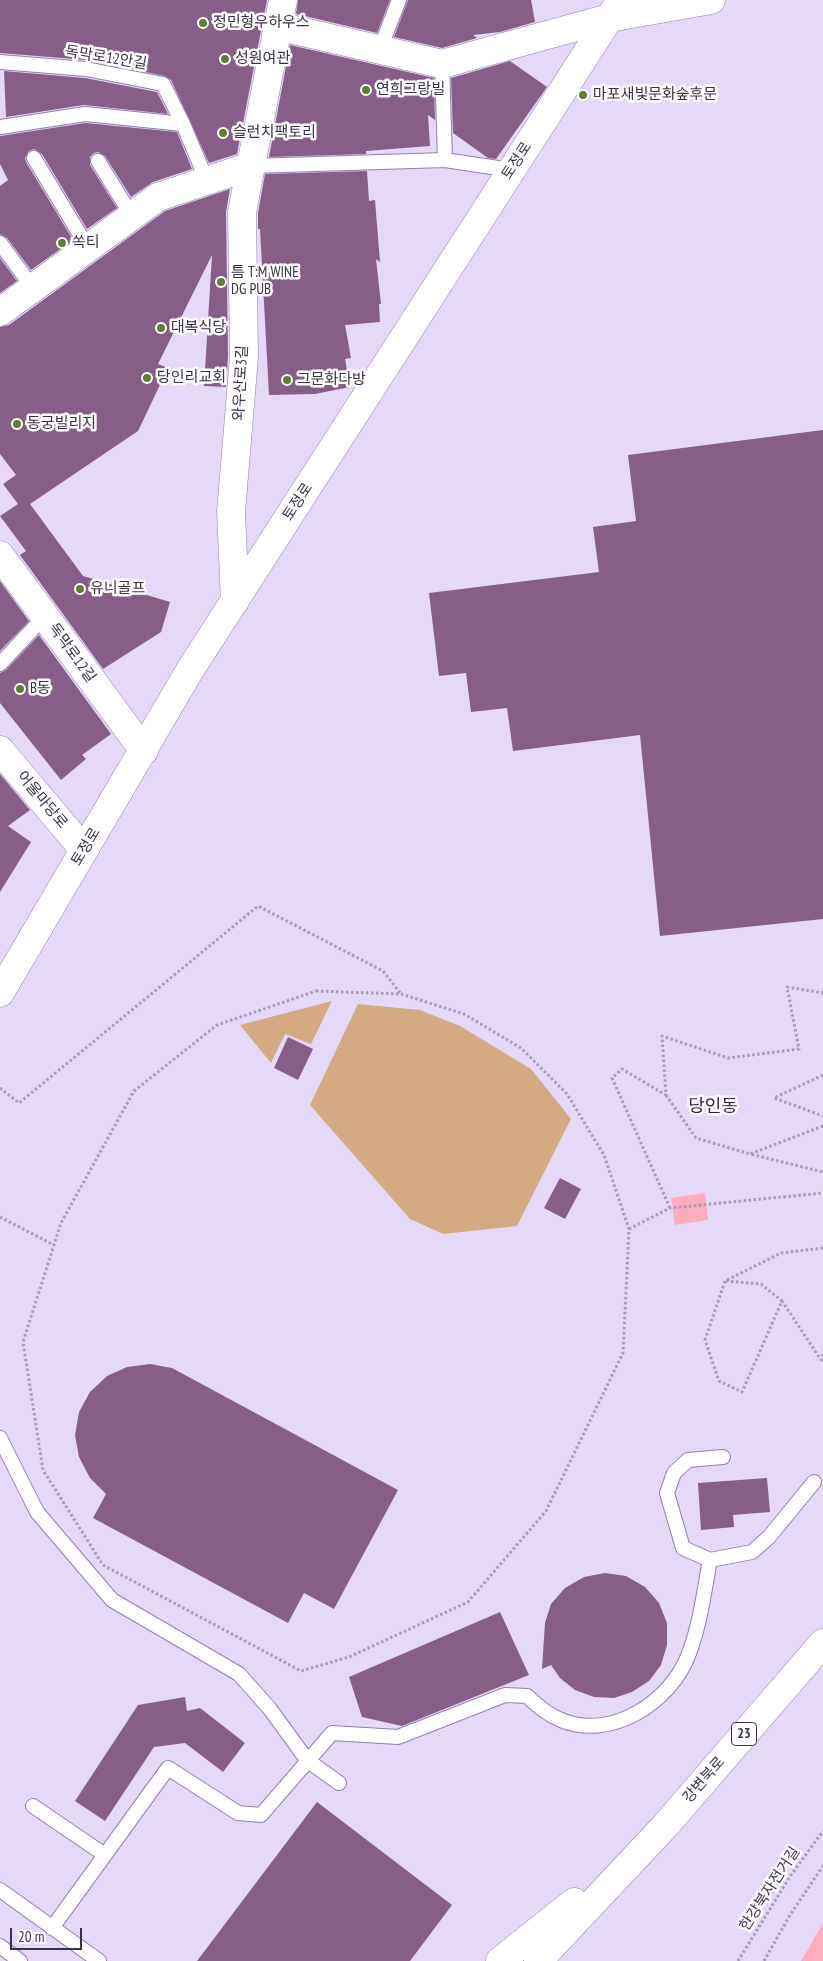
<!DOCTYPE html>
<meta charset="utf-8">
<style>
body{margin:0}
#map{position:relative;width:823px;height:1961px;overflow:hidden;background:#e6d8f9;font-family:"PT Sans Narrow",sans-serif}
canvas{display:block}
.scale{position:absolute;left:10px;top:1928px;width:72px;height:22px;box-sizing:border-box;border:2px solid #3b3147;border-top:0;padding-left:6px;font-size:15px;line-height:18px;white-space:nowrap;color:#3b3147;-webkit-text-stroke:4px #fff;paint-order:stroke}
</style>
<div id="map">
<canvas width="823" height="1961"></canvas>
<div class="scale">20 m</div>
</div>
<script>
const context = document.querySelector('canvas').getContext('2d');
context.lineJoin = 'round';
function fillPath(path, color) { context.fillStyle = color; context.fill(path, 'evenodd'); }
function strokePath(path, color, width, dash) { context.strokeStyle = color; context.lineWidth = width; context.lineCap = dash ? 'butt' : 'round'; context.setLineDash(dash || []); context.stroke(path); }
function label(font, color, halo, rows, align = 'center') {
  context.font = font + ' "PT Sans Narrow","Noto Sans KR",sans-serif'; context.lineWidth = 5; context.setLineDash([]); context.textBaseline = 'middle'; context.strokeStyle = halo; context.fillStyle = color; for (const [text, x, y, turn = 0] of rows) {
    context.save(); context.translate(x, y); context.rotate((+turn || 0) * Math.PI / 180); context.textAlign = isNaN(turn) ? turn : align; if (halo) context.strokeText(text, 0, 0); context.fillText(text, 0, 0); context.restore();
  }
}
const green = new Path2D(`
 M332 1001 311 1044 285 1034 271 1063 240 1025Z
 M358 1004 420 1010 460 1026 531 1069 571 1119 517 1226 443 1234 410 1219 310 1105Z`);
const water = new Path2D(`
 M705 1193 708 1220 675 1225 671 1198Z
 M823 1923V1961H801Z`);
const building = new Path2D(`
 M0 0H267L237 154 209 163 171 80 165 76 87 60 0 53Z
 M298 0H390L377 33 296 14Z
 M408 0H531L535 22 500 32 473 35 477 38 442 48 394 37Z
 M290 45 434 78 435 120 428 115 430 146 366 151V154L269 157Z
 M510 61 547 87 496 159 488 158 453 133 451 78Z
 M4 71 85 78 157 92 168 114 84 105 6 117Z
 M85 123 177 132 192 169 153 182 131 197 105 156 98 152 94 153 90 157V165L117 208 87 229 42 154 34 149 29 151 25 158 26 162 73 240 31 270 7 238 0 234V186L8 180 0 164V136Z
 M367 171 369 201 375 200 380 262 376 259 381 304H379L380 322 345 325 351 358 345 359 350 387 315 394 269 395 260 229H258V213L265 174Z
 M230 189 226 212 228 356 226 387 204 386 212 255 158 364 168 368 138 431 30 504 83 576 170 602 161 632 103 669 20 555 26 551 0 516 18 504 3 484 16 475 0 454V327L9 325 165 211Z
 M0 258 17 281 0 293Z
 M823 430V919L660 936 640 735 513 751 507 708 471 712 466 673 439 676 429 593 599 572 593 527 636 521 628 455Z
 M0 581 29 621 0 651Z
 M39 635 111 734 82 755 86 759 61 780 0 703V673L6 670Z
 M0 774 30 810 8 826 31 842 0 892Z
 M288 1037 313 1049 298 1080 274 1068Z
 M560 1178 581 1189 565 1219 544 1208Z
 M150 1364 172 1368 398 1490 334 1609 304 1593 288 1623 93 1518 106 1494 90 1478 79 1457 75 1435 79 1412 90 1392 107 1376 127 1367Z
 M767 1478 770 1512 733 1515 734 1527 701 1530 698 1483Z
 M605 1573 626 1576 645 1587 659 1603 667 1623V1645L661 1665 649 1681 632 1692 614 1698 594 1697 575 1690 560 1678 551 1665 542 1669 545 1623 551 1604 565 1588 584 1577Z
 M500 1612 529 1675 402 1726 362 1717 349 1677Z
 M185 1697 187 1711 200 1708 245 1743 223 1772 185 1743 154 1747 105 1821 75 1801 138 1705Z
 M317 1802 452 1905 410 1961H197Z`);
const path = new Path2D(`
 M316 991 401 994 464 1014 521 1048 567 1094 604 1155 629 1229 623 1353 546 1511 468 1602 349 1657 301 1671 103 1565 43 1470 23 1342 61 1223 134 1091 217 1025Z
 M823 1075 774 1098 823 1116
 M0 1088 19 1103 258 906 383 971 401 994
 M666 1095 696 1138 750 1154
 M823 1126 750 1154 823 1172
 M670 1208 612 1078 622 1069 666 1095 662 1036 728 1058 799 1049 787 987 823 993
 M0 1217 54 1245
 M629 1229 670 1208 823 1193
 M823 1248 781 1253 725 1281 705 1340 719 1381 742 1392 782 1301 821 1360 823 1354
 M726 1281 761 1284 782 1301
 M738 1961 791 1875 823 1831
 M764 1961 790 1915 823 1866`);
const lane = new Path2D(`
 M380 49 399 0
 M0 62 86 69 163 84 183 124 207 181
 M442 64 445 160
 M0 127 85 114 183 124
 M34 158 88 248
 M98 161 132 216
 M251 166 445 160 511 170
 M0 243 33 288
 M0 664 45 616
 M0 1438 37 1512 112 1600 239 1674 270 1709 307 1760 339 1783
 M710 1560 752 1552 769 1537 814 1482
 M33 1806 105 1855
 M0 1890 99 1961
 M52 1928 168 1768 238 1813 261 1815 332 1733 398 1737 505 1695 527 1696C538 1706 548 1715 561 1720 611 1741 670 1702 688 1656 700 1626 704 1592 710 1560L683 1548 667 1493 674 1473 688 1460 723 1457
 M0 1946 20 1961`);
const street = new Path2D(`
 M277 26 442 64 609 18 711 0
 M0 312 158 197 251 166
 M0 555 144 751
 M235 601 231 512 244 357 242 212 283 0
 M0 750 84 850`);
const secondary = new Path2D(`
 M0 993 190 670 621 0`);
const highway = new Path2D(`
 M500 1961 574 1902
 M538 1961 665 1826 823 1643`);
const markers = [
 [203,23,5,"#637d30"],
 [225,59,5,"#637d30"],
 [366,90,5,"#637d30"],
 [583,95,5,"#637d30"],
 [223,133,5,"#637d30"],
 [62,243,5,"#637d30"],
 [221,282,5,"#637d30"],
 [161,328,5,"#637d30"],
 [147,378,5,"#637d30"],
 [287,380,5,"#637d30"],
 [17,424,5,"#637d30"],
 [80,589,5,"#637d30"],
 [20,689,5,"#637d30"]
];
const shields = [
 [744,1734,25]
];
const shieldNames = [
 ["23",744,1734]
];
const poiNames = [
 ["정민형우하우스",213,23],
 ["성원여관",235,59],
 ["연희그랑빌",376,90],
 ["마포새빛문화숲후문",593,95],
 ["슬런치팩토리",233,133],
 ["쏙티",72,243],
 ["틈 T:M WINE",231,273],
 ["DG PUB",231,290],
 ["대복식당",171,328],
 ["당인리교회",157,378],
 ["그문화다방",297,380],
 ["동궁빌리지",27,424],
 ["유니골프",90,589],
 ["B동",30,689]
];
const streetNames = [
 ["독막로12안길",106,58,9],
 ["토정로",517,161,-57],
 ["와우산로3길",241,383,-87],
 ["토정로",298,502,-57],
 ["독막로12길",72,653,54],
 ["어울마당로",42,800,50],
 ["토정로",86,847,-59],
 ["강변북로",704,1780,-49],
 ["한강북자전거길",770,1889,-57]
];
const quarterNames = [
 ["당인동",713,1107]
];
fillPath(green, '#d4aa82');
fillPath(water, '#fbadbe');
fillPath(building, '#865e88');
strokePath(lane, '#947db0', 16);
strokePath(street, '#947db0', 29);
strokePath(secondary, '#947db0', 29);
strokePath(highway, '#947db0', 29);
strokePath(path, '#a89bb8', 3, [2.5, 2.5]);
strokePath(lane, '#fff', 14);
strokePath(street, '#fff', 28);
strokePath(secondary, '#fff', 28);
strokePath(highway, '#fff', 28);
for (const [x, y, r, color] of markers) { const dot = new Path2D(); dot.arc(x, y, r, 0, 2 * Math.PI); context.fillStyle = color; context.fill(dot); strokePath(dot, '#fff', 2); }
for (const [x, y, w] of shields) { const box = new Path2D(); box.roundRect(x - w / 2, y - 11.5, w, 23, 4); context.fillStyle = '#fff'; context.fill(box); strokePath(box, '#3b3147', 1); }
label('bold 14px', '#3b3147', null, shieldNames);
label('15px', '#3b3147', '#fff', poiNames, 'left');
label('15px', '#3b3147', '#fff', streetNames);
label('18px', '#36204b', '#fff', quarterNames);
</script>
